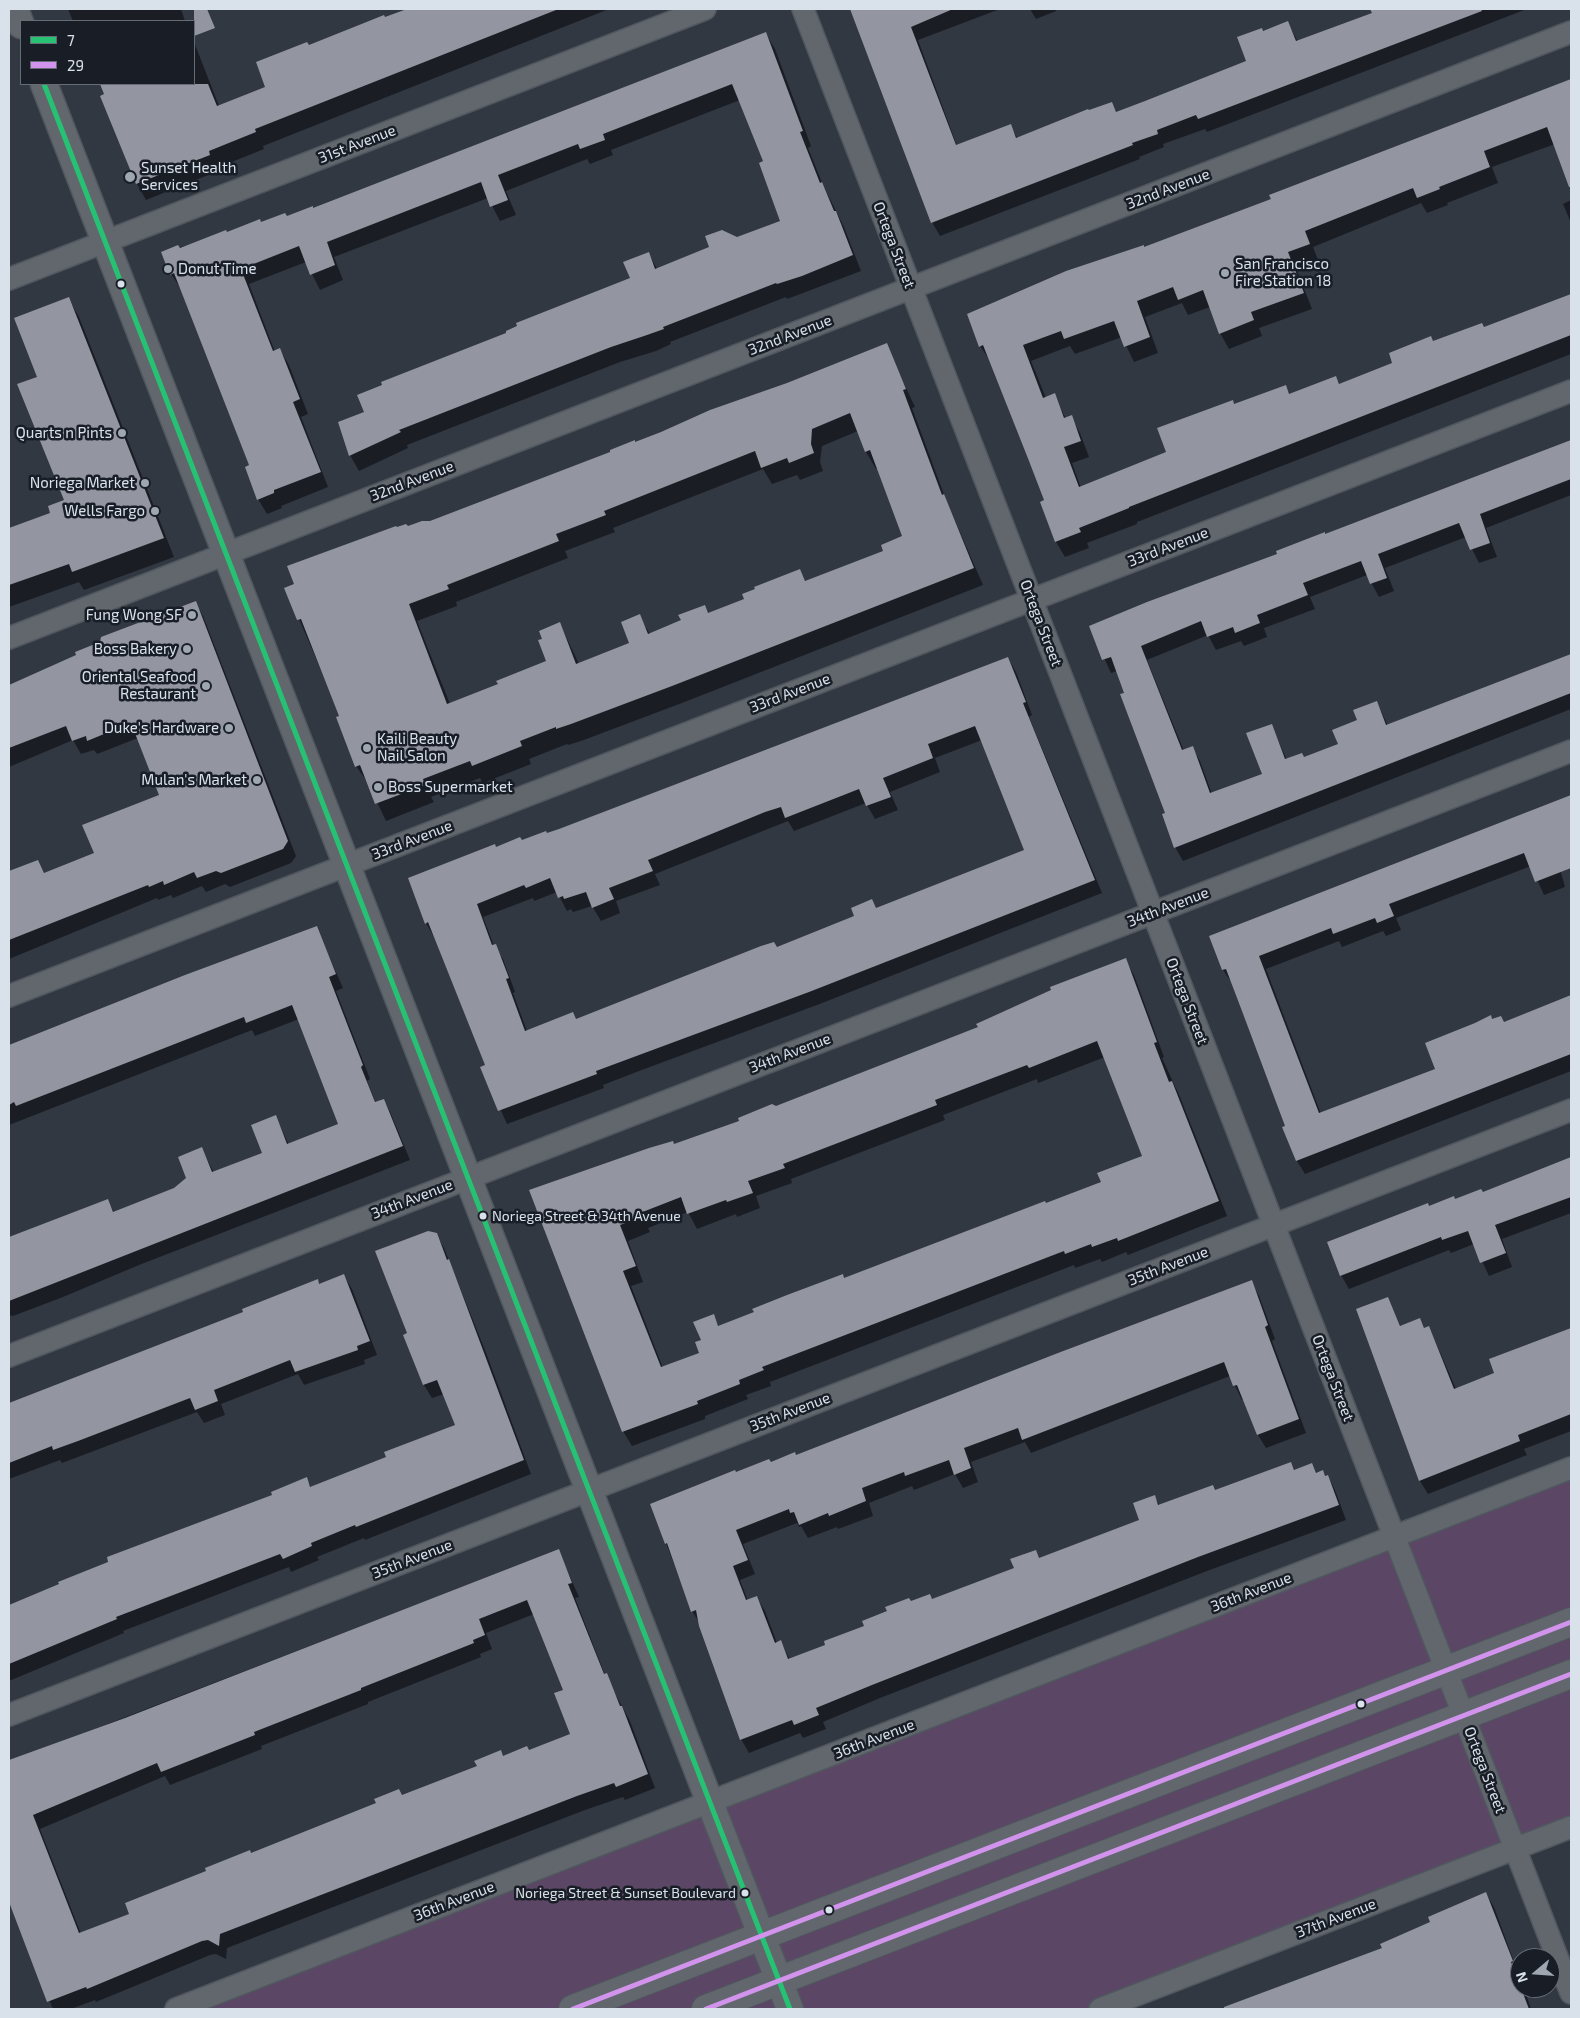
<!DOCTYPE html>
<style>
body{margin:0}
#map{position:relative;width:1580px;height:2018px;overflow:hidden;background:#313842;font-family:"Exo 2",sans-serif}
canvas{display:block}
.frame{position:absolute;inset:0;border:10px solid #d9e1eb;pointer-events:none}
.legend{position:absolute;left:20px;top:20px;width:175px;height:65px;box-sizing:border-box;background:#191e26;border:1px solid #666c75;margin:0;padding:6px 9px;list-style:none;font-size:15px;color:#d9e1eb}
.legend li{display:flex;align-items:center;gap:10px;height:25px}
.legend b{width:25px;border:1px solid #666c75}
.north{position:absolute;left:1510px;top:1948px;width:50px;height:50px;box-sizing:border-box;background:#191e26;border:1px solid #666c75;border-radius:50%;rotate:252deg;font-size:14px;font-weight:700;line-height:20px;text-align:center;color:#d9e1eb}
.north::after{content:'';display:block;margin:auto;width:18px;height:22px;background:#9ea6b0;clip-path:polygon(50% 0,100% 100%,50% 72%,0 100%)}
</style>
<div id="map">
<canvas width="1580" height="2018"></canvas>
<div class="frame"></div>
<ul class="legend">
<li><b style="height:6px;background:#26c172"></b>7</li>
<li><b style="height:6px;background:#d193ec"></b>29</li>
</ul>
<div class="north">N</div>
</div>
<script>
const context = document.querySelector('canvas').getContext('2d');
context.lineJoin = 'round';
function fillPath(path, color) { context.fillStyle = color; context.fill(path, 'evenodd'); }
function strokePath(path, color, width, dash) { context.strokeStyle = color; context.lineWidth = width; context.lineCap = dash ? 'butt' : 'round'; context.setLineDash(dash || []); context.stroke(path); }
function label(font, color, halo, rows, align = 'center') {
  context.font = font + ' "Exo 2",sans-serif'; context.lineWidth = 5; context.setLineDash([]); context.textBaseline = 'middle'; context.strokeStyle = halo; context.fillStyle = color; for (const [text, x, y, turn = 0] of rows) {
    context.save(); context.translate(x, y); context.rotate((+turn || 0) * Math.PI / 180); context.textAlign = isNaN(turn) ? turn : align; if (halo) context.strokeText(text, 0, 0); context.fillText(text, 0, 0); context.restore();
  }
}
const green = new Path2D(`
 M1571 1469V1827L1101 2009H176Z`);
const shadow = new Path2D(`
 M68 9H181L185 21H73Z
 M410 9H609L263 146 264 149 217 168 218 171 146 200 137 184 101 84H194V42L219 106 267 87 308 46Z
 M851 9H1000L918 40 957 146 1010 126 1018 139 1111 103 1117 113 1248 62 1239 38 1288 23 1298 42 1373 14 1372 9H1527L1207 132 1205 129 1163 144 1164 147 1139 157 1140 159 940 236 932 222Z
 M1030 9H1055L1056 11 1036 19Z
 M766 34 775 49 811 146 808 148 823 185 844 227 861 271 787 299 786 297 670 342 671 344 656 351 620 362 407 445 408 448 359 471 350 455 365 413 508 334 631 279 649 254 657 269 782 222 765 162 740 100 611 150 613 155 590 164 587 159 506 191 516 215 500 221 488 198 334 257 343 280 320 290 306 262 249 284 275 352 280 350 289 365 308 414 301 417 328 487 281 506 282 508 267 514 258 499 250 466 181 289 171 274 163 252 313 210Z
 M1571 80V188L1555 144 1492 167 1498 183 1447 203 1448 205 1427 213 1421 203 1313 247 1318 260 1296 268 1312 309 1259 328 1262 336 1229 349 1220 333 1210 307 1188 315 1182 303 1145 317 1158 353 1134 362 1122 337 1075 354 1070 346 1031 361 1046 398 1054 395 1066 419 1071 417 1080 433 1089 457 1072 463 1081 488 1167 453 1235 406 1285 387 1290 395 1336 377 1340 385 1394 364 1434 343 1484 329 1571 297V354L1137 522V524L1087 543 1089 548 1065 557 1056 542 1041 503 1046 501 991 362 980 346 1144 248 1273 200Z
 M1571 200V223L1563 204Z
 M68 298 79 317 174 557 84 590 79 582 9 607V532L52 514 65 501 39 377Z
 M886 345 915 407 912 408 946 500 983 585 682 703 581 741 568 745 567 744 529 759 531 764 483 783 480 778 431 797 434 802 386 821 368 783 356 766 341 716 286 589 407 528 431 522ZM858 431 866 452 876 469 878 468 903 537 885 552 806 582 799 570 746 600 650 634 639 616 631 644 579 664 560 624 544 639 548 662 499 685 450 704 417 621 457 606 456 602 568 558 565 551 615 532 613 528 763 469 772 484 797 475 800 480 823 471 820 462 822 446Z
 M1571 441V495L1486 528 1497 557 1479 563 1466 537 1385 568 1394 591 1379 597 1367 575 1310 597 1315 609 1264 628 1267 637 1244 646 1241 641 1216 650 1208 635 1147 660 1184 751 1192 747 1200 761 1212 794 1263 775 1271 725 1287 760 1304 758 1339 745 1377 702 1388 726 1571 655V709L1183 861 1175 847 1167 813 1117 671 1111 673 1090 627Z
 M195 602 203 616 296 856 291 863 230 887 225 884 206 892 202 886 173 898 171 895 158 900 157 898 9 959V887L20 883 38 861 45 874 95 854 161 796 138 738 97 754 94 750 81 754 73 740 9 767V686L53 668Z
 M1008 658 1016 672 1032 715 1029 717 1102 893 817 1005 639 1071 603 1085 604 1088 507 1124 482 1068 486 1066 434 937 426 923 496 848 547 834ZM982 740 1026 850 777 948 576 1020 527 1031 513 993 515 992 503 959 494 946 483 917 533 898 534 901 557 892 567 911 571 909 573 912 592 906 601 921 620 913 616 901 660 885 655 874 788 821 794 831 866 803 875 819 898 810 890 792 940 772 935 758Z
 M1571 797V865L1560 869 1565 887 1544 895 1531 866 1396 918 1401 930 1386 936 1383 931 1342 947 1339 941 1266 969 1321 1114 1436 1069 1492 1020 1504 1024 1571 997V1071L1305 1174 1297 1161 1271 1085 1232 983 1223 970 1210 936Z
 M316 927 343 988 336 991 370 1079 367 1081 376 1103 384 1100 391 1114 410 1160 139 1265 63 1297 13 1316 9 1315V1238L107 1200 114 1212 174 1189 187 1178 202 1149 214 1173 263 1154 276 1117 289 1145 340 1125 299 1019 255 1036 252 1030 9 1125V1046Z
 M1125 960 1134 975 1164 1057 1162 1058 1180 1097 1227 1216 1128 1255 1126 1252 1102 1262 1100 1259 1075 1268 1074 1265 770 1382 771 1386 746 1395 748 1399 705 1416V1419L632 1446 623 1431 531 1190 674 1145 776 1108 979 1027ZM1105 1057 1144 1157 1102 1183 719 1327 713 1316 702 1341 700 1353 663 1368 631 1286 643 1282 628 1241 650 1232 648 1228 688 1212 697 1229 736 1214 737 1217 760 1208 756 1196 792 1183 791 1179 945 1120 943 1115 1037 1079 1038 1083Z
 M1571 1159V1213L1502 1239 1512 1267 1489 1276 1474 1244 1451 1253 1449 1250 1349 1289 1341 1275 1429 1207 1483 1194Z
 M436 1234 444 1248 485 1350 531 1474 365 1540 364 1538 317 1557 319 1560 291 1572 289 1567 123 1631 124 1633 9 1681V1608L273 1495 306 1479 311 1488 387 1458 456 1425 444 1394 432 1398 424 1385 405 1336 408 1334Z
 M344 1276 352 1289 377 1355 364 1360 365 1364 304 1385 298 1374 221 1404 225 1415 204 1423 197 1412 62 1463 60 1460 9 1479V1405Z
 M1251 1282 1259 1296 1275 1339 1272 1341 1306 1433 1266 1448 1258 1435 1244 1399 1242 1400 1230 1376 1031 1453 1025 1442 971 1462 978 1482 963 1488 955 1474 914 1490 912 1486 869 1503 873 1516 838 1529 837 1527 808 1538 801 1526 799 1527 797 1523 743 1544 755 1574 740 1580 748 1601 757 1598 765 1611 777 1643 781 1642 790 1660 827 1646 911 1603 932 1601 1141 1520 1154 1496 1160 1506 1215 1492 1291 1463 1295 1471 1312 1465 1317 1474 1328 1476 1335 1490 1346 1520 1207 1571 880 1698 823 1722 826 1729 803 1738 800 1733 749 1753 741 1739 700 1624 692 1611 666 1543 736 1473 796 1457Z
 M1388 1298 1401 1327 1420 1320 1425 1329 1429 1327 1456 1389 1495 1374 1490 1360 1571 1329V1431L1524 1449 1527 1455 1428 1494 1420 1481 1357 1310Z
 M558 1550 579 1597 575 1598 605 1675 630 1721 655 1788 625 1800 623 1797 585 1810 227 1948 226 1959 216 1954 210 1955 96 2002 95 2000 71 2009H53L9 1899V1762ZM534 1614 564 1691 572 1734 529 1751 503 1757 251 1854 131 1914 81 1934 40 1829 165 1776 170 1785 262 1749 261 1746 368 1704V1702L481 1657 480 1654 492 1649 486 1633Z
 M1486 1894 1494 1907 1520 1978V1988H1524L1531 2009H1468L1464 1999 1437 2009H1230L1383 1948Z`);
const building = new Path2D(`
 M194 9H207L215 28 194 36Z
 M407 9 556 10 255 129 256 132 209 151 210 155 136 184 100 96 104 94 100 84H208L217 106 265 87 256 62 307 42 309 45 384 15 385 17Z
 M850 9H953L911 27 956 145 1011 124 1016 138 1088 109 1089 110 1112 102 1116 112 1145 101 1246 61 1237 37 1262 28 1263 31 1288 21 1296 41 1372 13 1370 9H1481L1482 11 1198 119 1196 115 1157 130 1158 134 1132 143 1133 145 931 223Z
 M766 32 803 131 800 132 820 183 822 182 834 211H836L853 255 802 276 777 284 776 283 663 327 664 329 647 335 611 347 399 430 401 432 349 456 338 422 364 412 357 395 382 385 381 382 506 333V331L517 326 516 323 630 278 623 262 649 252 655 269 709 247 705 236 722 230 737 237 780 221 759 163 763 161 732 84 603 134 605 140 580 149 578 144 498 175 508 200 490 207 481 182 327 242 335 265 310 275 299 246 241 269 273 351 280 348 300 399 293 402 321 472 274 490V493L257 500 245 467 249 465 174 273 170 275 161 252 178 245 180 248 226 230 227 232 260 219 261 222 285 213 287 216 313 206V208Z
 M1571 79V187H1569L1547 127 1484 151 1490 167 1439 187 1440 189 1417 198 1413 188 1305 231 1310 244 1288 252 1304 293 1251 312 1254 320 1219 334 1203 290 1178 300 1173 287 1137 301 1150 337 1124 347 1114 321 1064 339 1061 331 1023 345 1043 398 1055 393 1064 418 1072 415 1081 441 1064 447 1079 487 1166 452 1157 428 1233 400 1234 404 1286 385 1289 394 1336 376 1339 384 1392 363 1389 353 1431 336 1433 341 1482 323 1484 327 1571 294V335L1129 507V508L1079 528 1081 532 1055 542 1040 502 1044 500 1029 461 983 345 979 347 967 314 1066 271 1144 245V247L1271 199 1269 195Z
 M69 297 164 538 72 572 69 564 9 585V528L50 513 48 506 64 500 17 384 37 377 14 318Z
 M887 343 906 389 903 390 942 495 944 494 974 568 672 686 571 724 556 729V727L520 741 522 746 472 766 470 761 423 779 425 785 375 804 360 765 355 767 336 717 339 716 301 619 297 620 284 588 294 584 287 566 396 526 397 527 406 524 408 526 422 521H430L610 452V450L635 440V442L661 432 710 410 787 383ZM850 413 865 452 870 450 902 536 881 545 883 551 805 581 800 569 754 587 755 589 742 594 744 599 708 613 705 605 678 615 681 620 648 634 640 614 621 622 629 643 576 664 560 622 539 631 542 639 538 640 546 661 496 681 498 684 447 704 409 604 449 589 447 585 559 541 556 534 606 515 604 511 755 451 761 468 787 458 789 463 814 453 811 444 812 429Z
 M1571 440V479L1480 514 1490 543 1470 550 1459 523 1378 554 1387 578 1370 584 1361 561 1303 583 1308 595 1257 615 1260 623 1235 633 1233 627 1207 637 1201 621 1141 646 1182 750 1193 746 1210 793 1262 774 1246 733 1272 724 1285 759 1302 753 1304 757 1338 744 1332 730 1357 720 1353 710 1377 701 1386 725 1571 654V693L1174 848 1162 814 1165 813 1120 694 1124 693 1111 657 1102 660 1089 626 1147 602 1277 554 1276 551 1325 532V534Z
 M196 601 288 841 283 849 221 873 216 871 197 878 194 872 164 885 163 881 149 887 148 885 9 940V871L38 860 44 873 94 853 82 825 159 795 131 723 87 741 86 736 72 741 66 726 9 748V685L76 655 75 652 100 642 101 637Z
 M1008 657 1026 702 1023 703 1095 880 809 992 631 1058 596 1071 597 1074 498 1111 480 1067 485 1065 428 922 425 924 408 878 495 844 496 847 520 837 522 840 546 831 547 833 559 829ZM975 726 1024 850 876 908 872 899 851 908 854 916 777 947 774 942 761 946 576 1019 573 1012 525 1031 506 979 509 978 496 944 492 945 477 904 524 885 526 888 550 878 558 898 563 896 564 899 586 892 592 908 614 899 609 888 653 871 648 860 765 812 781 807 785 818 859 789 866 806 891 797 883 778 933 758 928 744Z
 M1571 795V868L1535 882 1524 853 1389 904 1394 916 1377 923 1375 918 1333 934 1331 928 1259 956 1319 1113 1435 1069 1425 1043 1475 1023 1491 1015 1492 1019 1501 1016 1504 1022 1571 995V1054L1296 1161 1282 1127 1285 1126 1242 1011 1226 969 1222 970 1209 936Z
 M317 926 336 974 329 977 363 1065 361 1067 375 1102 384 1099 403 1146 9 1301V1237L108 1199 113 1212 174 1188 186 1178 178 1157 202 1147 212 1172 262 1153 251 1125 276 1115 287 1144 338 1124 292 1005 246 1023 244 1017 16 1106 14 1102 9 1105V1045L185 975Z
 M1126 958 1157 1042 1154 1043 1169 1082 1172 1081 1219 1201 1118 1241 1117 1238 1092 1247 1091 1244 1065 1254 1064 1251 788 1357 762 1367 764 1370 739 1380 740 1384 697 1401 698 1404 622 1432 529 1190 649 1148 673 1141 674 1144 739 1121 738 1118 772 1104 776 1106 978 1027 976 1024 1051 990 1050 987ZM1097 1041 1142 1156 1097 1173 1101 1182 1046 1203 1045 1201 844 1278 843 1274 787 1295 752 1309 754 1312 718 1326 714 1314 693 1322 701 1340 695 1342 699 1353 661 1367 623 1271 636 1266 620 1225 642 1217 640 1213 681 1197 687 1214 726 1200 727 1202 753 1193 748 1181 785 1168 783 1164 937 1105 935 1100 1027 1065 1029 1068Z
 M1571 1157V1197L1495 1225 1506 1253 1480 1263 1468 1231 1442 1240 1441 1237 1340 1276 1327 1242 1428 1203 1429 1206 1454 1196 1455 1199 1481 1189 1483 1192Z
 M428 1231 437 1233 447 1260 449 1259 524 1460 356 1527 355 1525 311 1543 312 1546 283 1559 280 1554 116 1617 117 1619 9 1664V1605L59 1584 58 1582 108 1562 107 1557 272 1495 271 1492 307 1477 310 1487 386 1457 384 1452 455 1425 437 1380 423 1385 403 1335 407 1333 375 1251Z
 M344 1274 370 1341 357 1346 358 1350 295 1372 290 1360 214 1390 218 1401 195 1410 190 1398 78 1441 53 1450 52 1446 9 1463V1403L243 1312 242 1309 318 1279 319 1284Z
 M1252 1280 1268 1325 1265 1327 1299 1419 1257 1435 1237 1385 1233 1386 1224 1362 1022 1440 1018 1428 964 1448 971 1468 954 1475 949 1460 905 1476 904 1472 862 1488 866 1501 829 1516 828 1513 799 1525 794 1512 790 1513 789 1509 736 1530 748 1560 733 1566 746 1600 757 1596 775 1643 781 1640 788 1659 825 1645 824 1641 864 1626 862 1621 887 1611 885 1607 909 1598 911 1601 930 1594 932 1599 1014 1568 1010 1559 1036 1550 1039 1558 1139 1520 1133 1503 1155 1495 1158 1505 1213 1485 1215 1490 1291 1462 1294 1470 1312 1463 1316 1473 1323 1470 1325 1476 1328 1475 1339 1505 1198 1557 872 1685 816 1708 819 1715 794 1725 792 1720 740 1740 699 1626 696 1610 691 1612 667 1543 665 1544 650 1504 735 1470 736 1472 769 1459 771 1462 795 1452 796 1455 1058 1353Z
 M1388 1297 1400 1326 1420 1318 1424 1328 1429 1326 1454 1389 1494 1373 1489 1359 1571 1328V1414L1518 1435 1520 1441 1419 1481 1356 1309Z
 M559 1549 572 1583 568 1584 604 1674 607 1673 620 1706H622L648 1774 616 1787 614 1783 577 1796 220 1934 219 1946 208 1940 202 1941 87 1989 86 1987 47 2002 9 1902V1760L125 1718ZM527 1600 563 1690 554 1693 570 1734 529 1750 527 1746 503 1756 501 1750 474 1761 477 1766 402 1795 399 1789 374 1799 376 1803 251 1853 250 1850 205 1868 206 1871 125 1903 129 1914 79 1933 33 1815 157 1763 161 1772 255 1735 254 1732 361 1690V1688L474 1643 473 1640 485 1635 479 1619Z
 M1486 1892 1513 1961 1511 1962 1529 2009H1224V2007L1382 1948 1380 1944 1430 1922 1428 1917Z`);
const minor = new Path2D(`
 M803 9 1571 1993
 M9 279 705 9
 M9 638 1571 32
 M9 996 1571 391
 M9 1356 1571 751
 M9 1715 1571 1110
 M176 2009 1571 1468
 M1100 2009 1571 1827`);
const tertiary = new Path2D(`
 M15 9 21 25
 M44 84 790 2009`);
const secondary = new Path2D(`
 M573 2009 1571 1622
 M706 2009 1571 1674`);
const bus1 = new Path2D(`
 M44 84 790 2009`);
const bus2 = new Path2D(`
 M573 2009 1571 1622
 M706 2009 1571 1674`);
const markers = [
 [130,177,6,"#9ea6b0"],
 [168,269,5,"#9ea6b0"],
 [1225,273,5,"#9ea6b0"],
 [121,284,4.5,"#d9e1eb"],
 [122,433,5,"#9ea6b0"],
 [145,483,5,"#9ea6b0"],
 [155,511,5,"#9ea6b0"],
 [192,615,5,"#9ea6b0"],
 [187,649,5,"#9ea6b0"],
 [206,686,5,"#9ea6b0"],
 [229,728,5,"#9ea6b0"],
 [367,748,5,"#9ea6b0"],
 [257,780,5,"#9ea6b0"],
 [378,787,5,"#9ea6b0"],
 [483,1216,4.5,"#d9e1eb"],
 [1361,1704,4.5,"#d9e1eb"],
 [745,1893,4.5,"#d9e1eb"],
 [829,1910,4.5,"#d9e1eb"]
];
const busNames = [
 ["Noriega Street & 34th Avenue",492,1216],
 ["Noriega Street & Sunset Boulevard",736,1893,"right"]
];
const streetNames = [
 ["31st Avenue",357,144,-21],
 ["32nd Avenue",1168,189,-21],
 ["Ortega Street",894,245,69],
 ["32nd Avenue",790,335,-21],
 ["32nd Avenue",412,481,-21],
 ["33rd Avenue",1168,547,-21],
 ["Ortega Street",1041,623,69],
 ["33rd Avenue",790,693,-21],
 ["33rd Avenue",412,840,-21],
 ["34th Avenue",1168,907,-21],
 ["Ortega Street",1187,1001,69],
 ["34th Avenue",790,1053,-21],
 ["34th Avenue",412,1199,-21],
 ["35th Avenue",1168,1266,-21],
 ["Ortega Street",1333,1378,69],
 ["35th Avenue",790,1412,-21],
 ["35th Avenue",412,1559,-21],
 ["36th Avenue",1251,1592,-21],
 ["36th Avenue",874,1739,-21],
 ["Ortega Street",1485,1770,69],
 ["36th Avenue",454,1901,-21],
 ["37th Avenue",1336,1918,-21]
];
const poiNames = [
 ["Sunset Health",141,168,"left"],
 ["Services",141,185,"left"],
 ["San Francisco",1235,264,"left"],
 ["Fire Station 18",1235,281,"left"],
 ["Donut Time",178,269,"left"],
 ["Quarts n Pints",112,433],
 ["Noriega Market",135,483],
 ["Wells Fargo",145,511],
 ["Fung Wong SF",182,615],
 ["Boss Bakery",177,649],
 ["Oriental Seafood",196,677],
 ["Restaurant",196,694],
 ["Duke's Hardware",219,728],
 ["Kaili Beauty",377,739,"left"],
 ["Nail Salon",377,756,"left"],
 ["Mulan's Market",247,780],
 ["Boss Supermarket",388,787,"left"]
];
fillPath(green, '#5b4765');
fillPath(shadow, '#0007');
fillPath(building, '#9396a0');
strokePath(minor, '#50575e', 24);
strokePath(tertiary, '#50575e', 29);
strokePath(secondary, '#50575e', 30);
strokePath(minor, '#61676d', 21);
strokePath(tertiary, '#61676d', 26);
strokePath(secondary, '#61676d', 28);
strokePath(bus1, '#26c172', 5);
strokePath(bus2, '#d193ec', 5);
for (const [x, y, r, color] of markers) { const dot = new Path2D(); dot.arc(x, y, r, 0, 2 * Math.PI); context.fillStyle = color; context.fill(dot); strokePath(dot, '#191e26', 2); }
label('14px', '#d9e1eb', '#191e26', busNames, 'left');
label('15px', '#d9e1eb', '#191e26', streetNames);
label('15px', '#d9e1eb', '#191e26', poiNames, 'right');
</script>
